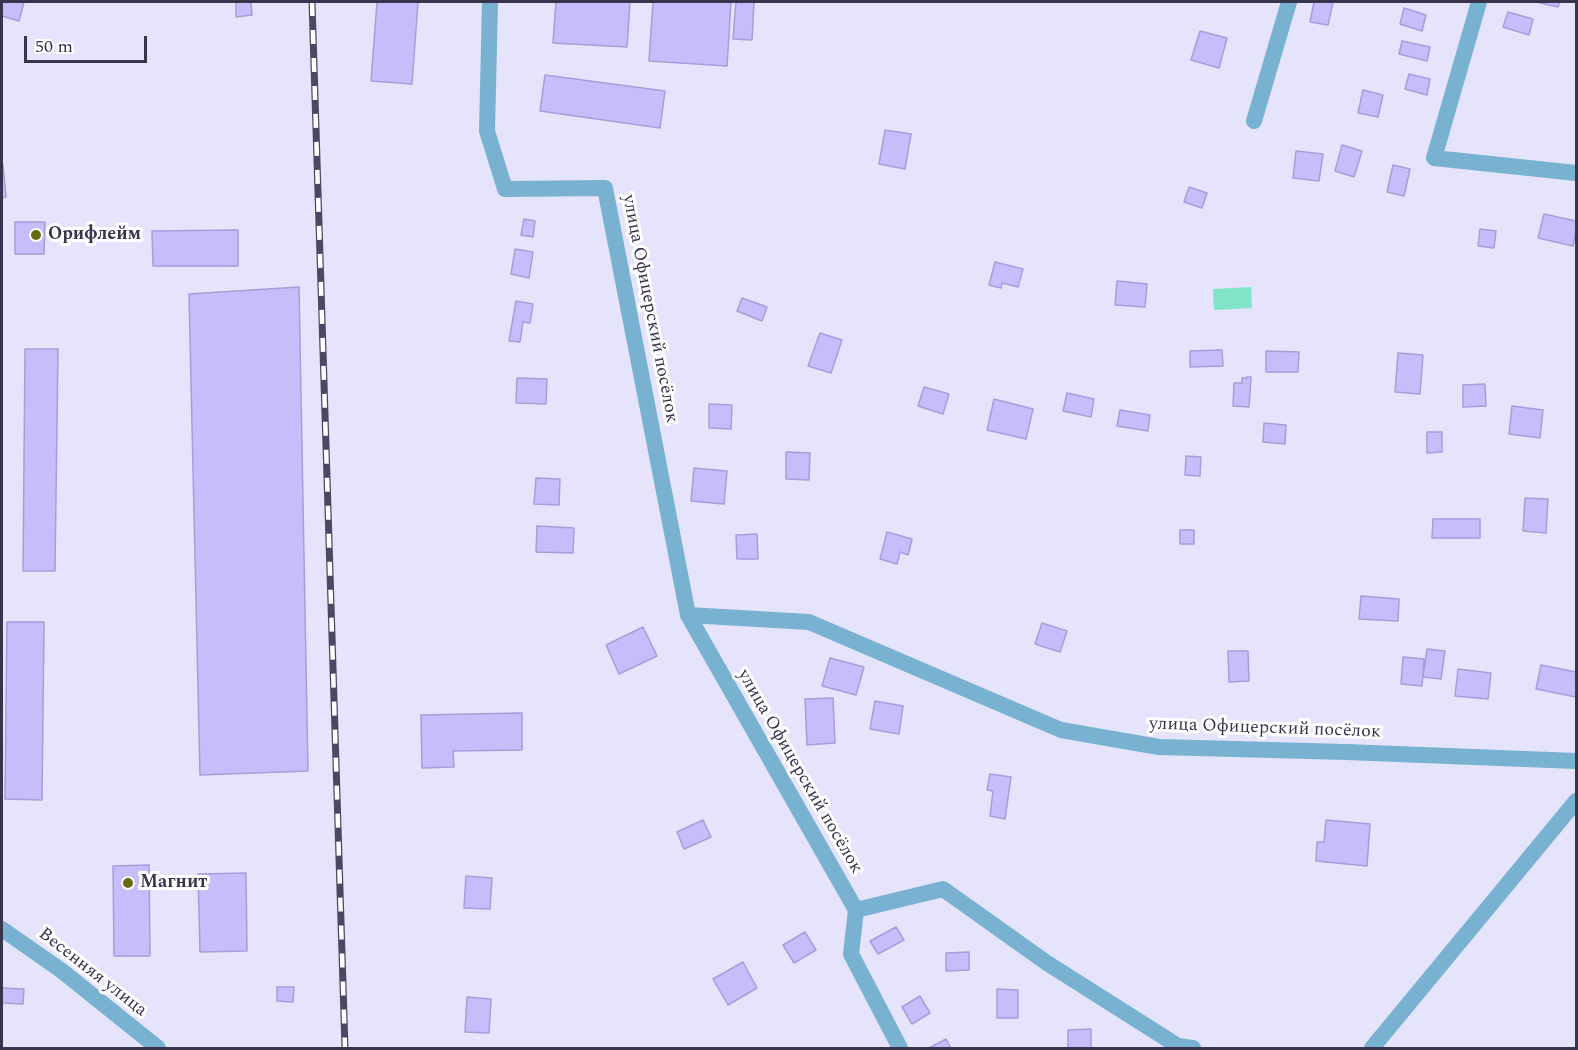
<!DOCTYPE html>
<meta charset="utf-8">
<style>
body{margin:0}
#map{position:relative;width:1578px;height:1050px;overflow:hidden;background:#e6e3fc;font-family:Spectral,serif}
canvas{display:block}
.frame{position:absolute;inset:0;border:3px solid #39344d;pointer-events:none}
.scale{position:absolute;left:24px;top:36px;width:123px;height:27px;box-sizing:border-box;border:3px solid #39344d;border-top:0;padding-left:8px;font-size:18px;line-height:21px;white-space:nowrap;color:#39344d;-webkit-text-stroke:4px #fff;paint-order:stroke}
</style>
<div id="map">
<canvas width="1578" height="1050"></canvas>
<div class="frame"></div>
<div class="scale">50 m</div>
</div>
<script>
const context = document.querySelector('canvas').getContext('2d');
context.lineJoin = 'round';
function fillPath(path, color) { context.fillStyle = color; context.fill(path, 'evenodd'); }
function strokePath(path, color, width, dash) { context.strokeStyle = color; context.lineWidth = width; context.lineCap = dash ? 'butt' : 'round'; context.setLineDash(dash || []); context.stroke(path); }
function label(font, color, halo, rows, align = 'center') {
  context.font = font + ' Spectral,serif'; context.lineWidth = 6; context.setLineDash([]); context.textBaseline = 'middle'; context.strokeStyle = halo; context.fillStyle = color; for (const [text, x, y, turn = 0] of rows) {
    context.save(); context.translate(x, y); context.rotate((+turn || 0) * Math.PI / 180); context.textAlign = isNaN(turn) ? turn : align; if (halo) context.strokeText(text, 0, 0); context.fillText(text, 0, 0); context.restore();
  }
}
const water = new Path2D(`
 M1251 287 1252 308 1214 310 1213 289Z`);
const building = new Path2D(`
 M2 2H24L19 21 2 16Z
 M236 2H251L252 15 236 17Z
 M377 2H418L412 84 371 81Z
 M556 2H630L627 47 553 43Z
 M653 2H731L727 66 649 61Z
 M736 2H754L752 40 733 39Z
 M1314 2H1333L1328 25 1310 22Z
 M1540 2H1560L1558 7 1540 3Z
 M1404 8 1426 15 1422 31 1400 24Z
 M1508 12 1533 19 1529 35 1503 27Z
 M1200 31 1227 38 1219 68 1191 60Z
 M1402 41 1430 47 1427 61 1399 54Z
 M1409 74 1430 79 1427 95 1405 89Z
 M545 75 665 91 660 128 540 111Z
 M1363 90 1383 95 1378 117 1358 113Z
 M885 130 911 134 905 169 879 164Z
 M1342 145 1362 151 1354 177 1335 171Z
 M1296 151 1323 154 1319 181 1293 178Z
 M2 165H3L6 197 2 198Z
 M1393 165 1410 169 1404 196 1387 192Z
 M1189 187 1207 193 1202 208 1184 202Z
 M1544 214 1576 221V230L1573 246 1538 238Z
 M524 219 535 221 533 237 521 235Z
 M15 222H45L44 254H15Z
 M1480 229 1496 231 1494 248 1478 246Z
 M238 230V266H153L152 231Z
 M515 249 533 252 529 278 511 274Z
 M995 262 1023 269 1018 287 1002 283 1001 288 989 285Z
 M1117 281 1147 284 1145 307 1115 305Z
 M299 287 308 771 200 775 189 294Z
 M742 298 767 307 762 321 737 311Z
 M516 301 533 304 530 323 523 322 520 342 509 341Z
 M820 333 842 340 831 373 808 366Z
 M25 349H58L55 571H23Z
 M1222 350 1223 366 1190 367V351Z
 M1266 351 1299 352 1298 372H1266Z
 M1398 353 1423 355 1420 394 1395 392Z
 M1247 377H1251L1249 407 1233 406 1234 383H1242V378H1247Z
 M517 378 547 379 546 404 516 403Z
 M1485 384 1486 406 1463 407V385Z
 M924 387 949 394 943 414 918 406Z
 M1067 393 1094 399 1091 417 1063 411Z
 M994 399 1033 409 1026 439 987 430Z
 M709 404 732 405 731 429 709 428Z
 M1512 406 1543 410 1540 438 1509 434Z
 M1120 410 1150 415 1148 431 1117 426Z
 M1264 423 1286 425 1285 444 1263 442Z
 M1427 432H1442V452L1427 453Z
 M786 452 810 453 809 480 786 479Z
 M1186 456 1201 457 1200 476 1185 475Z
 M694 468 727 471 724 504 691 501Z
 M536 478 560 479 559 505 534 504Z
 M1525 498 1548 499 1546 533 1523 531Z
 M1433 519H1480V538H1432Z
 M537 526 574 528 573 553 536 552Z
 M1180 530H1194V544H1180Z
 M887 532 912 539 908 555 900 552 897 564 880 559Z
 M757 534 758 559H737L736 535Z
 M1361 596 1399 599 1398 621 1359 619Z
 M7 622H44L42 800 5 799Z
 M1042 623 1067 631 1060 652 1035 644Z
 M643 627 657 656 619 674 606 645Z
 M1427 649 1445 651 1441 679 1423 677Z
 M1228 651H1248L1249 681 1229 682Z
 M1403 657 1424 659 1422 686 1401 684Z
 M830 658 864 667 856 695 822 686Z
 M1541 665 1576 672V697L1536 689Z
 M1458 669 1491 673 1488 699 1455 696Z
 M833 698 835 743 807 745 805 699Z
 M875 701 903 706 899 734 870 729Z
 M522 713V750L453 751 454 767 422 768 421 715Z
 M990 774 1011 777 1005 819 990 816 993 791 987 790Z
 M703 820 711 837 684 849 677 832Z
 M1326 820 1370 824 1367 866 1316 861 1317 842H1324Z
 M149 865 150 956H114L113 866Z
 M246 873 247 951 200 952 198 874Z
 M466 876 492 878 490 909 464 908Z
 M896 927 904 940 878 954 870 941Z
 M805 932 816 950 794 963 783 945Z
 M969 952V970L946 971V953Z
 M743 962 757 988 728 1005 713 979Z
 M277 987H294L293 1002 277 1001Z
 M2 988 24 989 23 1004 2 1003Z
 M997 989 1018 990V1018H997Z
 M920 996 930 1013 912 1024 902 1007Z
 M467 997 491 999 489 1033 465 1032Z
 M1091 1029V1048H1068V1030Z
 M946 1039 951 1048H929Z`);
const minor = new Path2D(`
 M490 2 487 131 505 189 605 188 688 615 856 910 851 954 900 1048
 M1479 2 1434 158 1576 173
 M1254 121 1289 2
 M688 615 809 622 1061 730 1159 747 1346 752 1576 761
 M856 910 943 889 1047 963 1178 1046 1193 1048
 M2 929 62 971 158 1048
 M1372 1048 1576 801`);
const rail = new Path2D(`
 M312 2 345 1048`);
const markers = [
 [36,235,6,"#686c0f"],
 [128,883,6,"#686c0f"]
];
const poiNames = [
 ["Орифлейм",48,235],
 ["Магнит",140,883]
];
const streetNames = [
 ["улица Офицерский посёлок",649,309,79],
 ["улица Офицерский посёлок",1265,729,2],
 ["улица Офицерский посёлок",799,772,60],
 ["Весенняя улица",92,973,38]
];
fillPath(water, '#80e4c6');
fillPath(building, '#c8bdfb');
strokePath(building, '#a89dda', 1.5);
strokePath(minor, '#78b2d0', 16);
strokePath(rail, '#4d4861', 7);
strokePath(rail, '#fff', 4.5, [14]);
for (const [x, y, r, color] of markers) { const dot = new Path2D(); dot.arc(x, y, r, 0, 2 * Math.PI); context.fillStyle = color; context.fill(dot); strokePath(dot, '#fff', 2); }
label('bold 18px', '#39344d', '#fff', poiNames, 'left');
label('18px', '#39344d', '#fff', streetNames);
</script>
